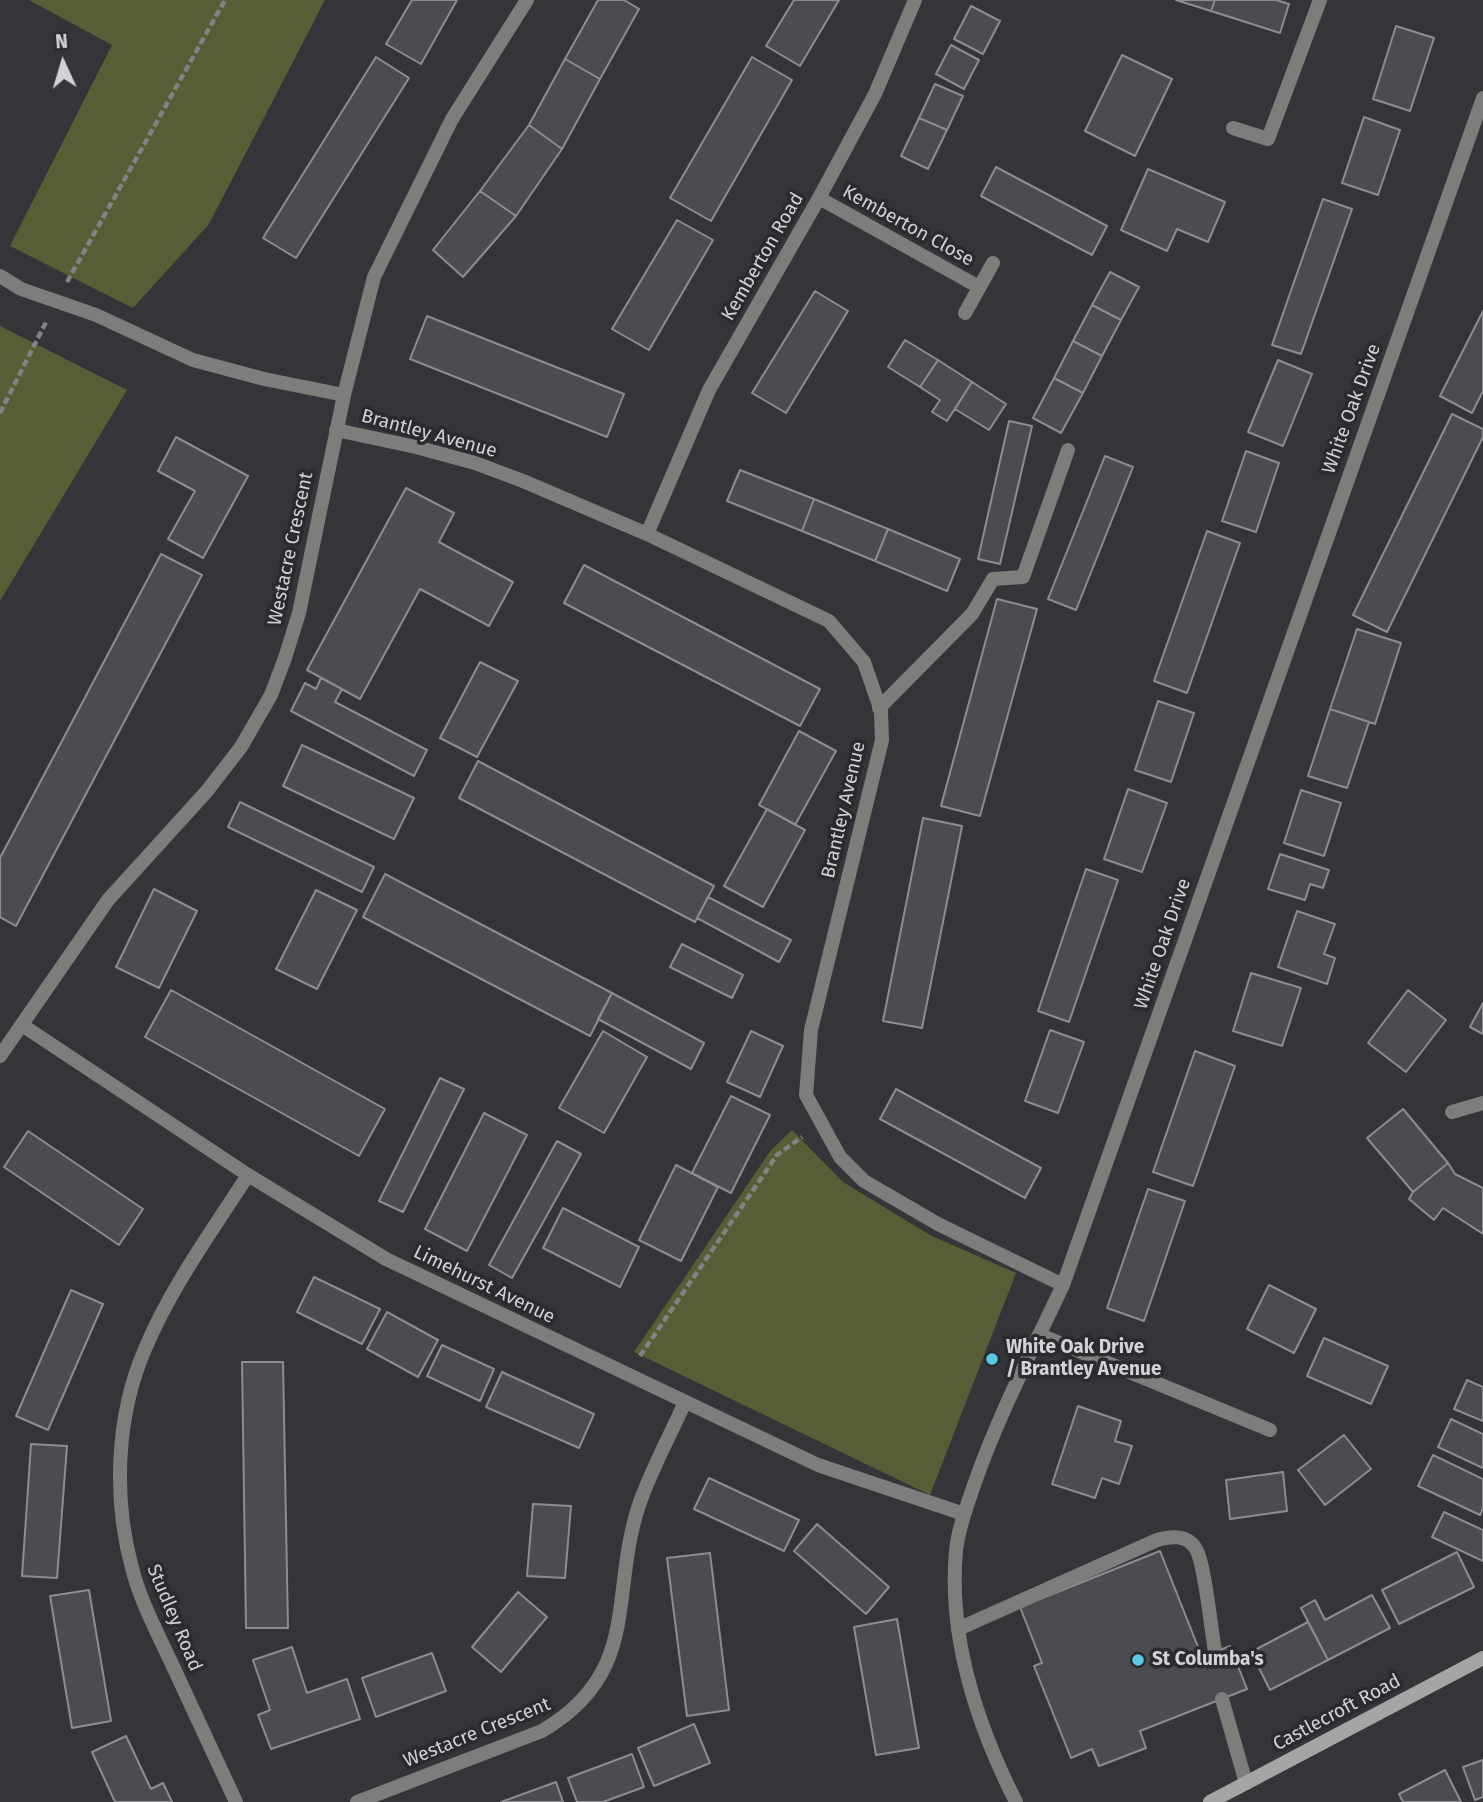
<!DOCTYPE html>
<style>
body{margin:0}
#map{position:relative;width:1483px;height:1802px;overflow:hidden;background:#343539;font-family:"Fira Sans",sans-serif}
canvas{display:block}
.north{position:absolute;left:28px;top:28px;width:70px;height:70px;-webkit-text-stroke:5px #2a2b2f;paint-order:stroke;rotate:356deg;font-size:19px;font-weight:700;line-height:28px;text-align:center;color:#d3d3d5}
.north::after{content:'';display:block;margin:auto;width:24px;height:32px;background:#d3d3d5;clip-path:polygon(50% 0,100% 100%,50% 72%,0 100%)}
</style>
<div id="map">
<canvas width="1483" height="1802"></canvas>
<div class="north">N</div>
</div>
<script>
const context = document.querySelector('canvas').getContext('2d');
context.lineJoin = 'round';
function fillPath(path, color) { context.fillStyle = color; context.fill(path, 'evenodd'); }
function strokePath(path, color, width, dash) { context.strokeStyle = color; context.lineWidth = width; context.lineCap = dash ? 'butt' : 'round'; context.setLineDash(dash || []); context.stroke(path); }
function label(font, color, halo, rows, align = 'center') {
  context.font = font + ' "Fira Sans",sans-serif'; context.lineWidth = 7; context.setLineDash([]); context.textBaseline = 'middle'; context.strokeStyle = halo; context.fillStyle = color; for (const [text, x, y, turn = 0] of rows) {
    context.save(); context.translate(x, y); context.rotate((+turn || 0) * Math.PI / 180); context.textAlign = isNaN(turn) ? turn : align; if (halo) context.strokeText(text, 0, 0); context.fillText(text, 0, 0); context.restore();
  }
}
const green = new Path2D(`
 M29 0H325L209 224 133 308 10 246 112 45Z
 M0 326 127 390 0 601Z
 M792 1130 843 1182 930 1235 1016 1273 930 1495 634 1352 771 1150Z`);
const building = new Path2D(`
 M412 0H457L421 64 386 44Z
 M598 0H624L639 9 600 79 565 59Z
 M794 0H839L800 66 766 46Z
 M1176 0H1215L1211 11Z
 M1215 0H1276L1289 4 1280 33 1211 11Z
 M971 6 1000 21 983 54 954 39Z
 M1396 26 1434 38 1410 111 1373 99Z
 M951 45 979 60 964 89 936 74Z
 M1122 55 1172 79 1135 156 1085 131Z
 M376 57 409 78 296 258 263 238Z
 M752 57 792 80 711 221 670 198Z
 M565 59 600 79 562 149 529 125Z
 M935 84 963 96 947 130 919 118Z
 M1364 117 1400 130 1378 195 1342 183Z
 M919 118 947 130 928 169 901 156Z
 M529 125 562 149 516 216 480 191Z
 M996 167 1107 226 1092 255 981 196Z
 M1148 169 1225 202 1208 242 1177 229 1167 251 1121 230Z
 M480 191 516 216 463 277 433 250Z
 M1323 199 1352 209 1301 354 1272 345Z
 M677 220 713 240 649 350 612 329Z
 M1110 272 1139 287 1121 320 1092 305Z
 M815 291 848 311 786 413 752 393Z
 M1092 305 1121 320 1102 356 1073 341Z
 M1483 311V391L1472 413 1440 396Z
 M427 316 624 394 607 437 410 359Z
 M905 340 938 360 920 387 888 367Z
 M1073 341 1102 356 1083 393 1054 378Z
 M938 360 972 382 947 421 932 412 940 400 920 387Z
 M1278 360 1312 374 1283 446 1248 432Z
 M1054 378 1083 393 1061 433 1033 418Z
 M972 382 1006 404 989 430 955 409Z
 M1452 414 1483 429V437L1387 632 1353 615Z
 M1009 421 1032 426 1000 564 978 559Z
 M176 437 248 476 203 558 168 539 195 491 158 471Z
 M1246 451 1279 463 1256 532 1222 521Z
 M1105 456 1133 467 1076 610 1048 599Z
 M740 470 814 499 802 531 727 501Z
 M406 488 454 513 439 542 513 582 489 626 420 589 360 699 307 670Z
 M814 499 888 529 875 561 802 531Z
 M888 529 960 559 947 591 875 561Z
 M1207 531 1240 543 1187 693 1154 681Z
 M161 554 202 575 16 926 0 917V858Z
 M584 565 820 689 800 726 564 603Z
 M997 599 1037 609 980 816 941 806Z
 M1357 629 1401 643 1375 724 1330 709Z
 M480 662 518 681 477 757 440 738Z
 M321 678 342 689 335 702 427 750 414 776 291 711 305 683 316 689Z
 M1158 701 1194 713 1171 782 1135 770Z
 M1330 709 1369 722 1347 788 1308 776Z
 M799 731 836 751 795 825 759 805Z
 M302 745 414 798 394 839 283 786Z
 M478 761 714 886 695 922 459 798Z
 M1128 789 1167 803 1142 872 1104 859Z
 M1301 790 1341 803 1324 856 1284 843Z
 M240 802 374 867 362 892 228 827Z
 M767 809 805 830 763 907 724 886Z
 M923 818 962 826 922 1028 883 1021Z
 M1280 854 1329 870 1323 888 1310 884 1305 900 1268 889Z
 M1086 869 1118 880 1069 1022 1038 1011Z
 M385 874 612 993 590 1036 363 917Z
 M154 889 197 911 159 988 116 967Z
 M316 890 357 910 317 989 276 969Z
 M708 897 791 940 779 962 697 918Z
 M1297 911 1335 924 1324 954 1335 958 1327 984 1278 967Z
 M682 944 743 975 732 998 670 967Z
 M1251 973 1301 988 1282 1046 1233 1031Z
 M171 990 385 1109 359 1156 145 1037Z
 M1408 990 1446 1020 1406 1072 1368 1043Z
 M612 993 704 1043 691 1069 598 1019Z
 M1483 1003V1034L1470 1027Z
 M1050 1030 1084 1042 1058 1113 1025 1101Z
 M603 1031 647 1057 604 1133 559 1108Z
 M751 1031 783 1046 760 1097 727 1082Z
 M1195 1051 1235 1066 1193 1186 1153 1172Z
 M440 1078 464 1089 403 1212 379 1201Z
 M896 1089 1041 1168 1025 1198 880 1119Z
 M731 1096 770 1115 731 1193 692 1173Z
 M1403 1109 1448 1163 1413 1192 1367 1138Z
 M484 1113 527 1135 467 1251 425 1229Z
 M28 1131 143 1209 119 1245 4 1167Z
 M557 1141 581 1154 512 1278 489 1265Z
 M1448 1163 1455 1174 1483 1188V1234L1443 1208 1434 1220 1409 1199 1413 1192Z
 M676 1165 718 1187 681 1261 639 1240Z
 M1148 1189 1185 1201 1144 1321 1107 1308Z
 M563 1208 639 1247 620 1287 543 1248Z
 M314 1277 380 1309 362 1344 297 1312Z
 M1269 1285 1316 1309 1294 1353 1247 1329Z
 M71 1290 103 1304 48 1430 16 1416Z
 M387 1312 438 1340 418 1377 367 1349Z
 M1324 1338 1388 1366 1371 1404 1307 1376Z
 M442 1345 494 1369 480 1401 427 1376Z
 M242 1362H283L288 1628H246Z
 M502 1372 594 1414 579 1448 486 1407Z
 M1467 1380 1483 1387V1421L1454 1409Z
 M1078 1406 1121 1421 1115 1441 1132 1446 1119 1484 1102 1478 1095 1498 1052 1484Z
 M1451 1419 1483 1434V1468L1438 1447Z
 M1344 1435 1371 1469 1325 1505 1298 1470Z
 M31 1444 67 1446 57 1578 22 1576Z
 M1433 1455 1483 1479V1508L1480 1515 1418 1486Z
 M1283 1472 1287 1511 1230 1519 1226 1480Z
 M709 1478 799 1520 784 1551 694 1509Z
 M533 1504 571 1506 565 1578 527 1576Z
 M1444 1512 1483 1530V1561L1432 1537Z
 M817 1524 889 1587 866 1614 794 1551Z
 M1160 1551 1202 1657 1230 1646 1247 1689 1140 1731 1146 1748 1099 1766 1092 1749 1071 1758 1034 1666 1042 1663 1020 1607Z
 M1457 1552 1474 1587 1399 1624 1382 1590Z
 M710 1553 729 1710 687 1716 667 1558Z
 M89 1590 111 1721 72 1728 50 1596Z
 M518 1592 547 1617 501 1672 472 1647Z
 M1372 1595 1390 1628 1328 1660 1301 1608 1315 1600 1325 1620Z
 M897 1619 919 1748 876 1755 854 1627Z
 M1308 1622 1328 1660 1270 1690 1251 1652Z
 M292 1647 307 1693 347 1679 360 1719 271 1749 258 1715 270 1710 253 1660Z
 M432 1653 446 1691 376 1717 362 1678Z
 M694 1724 710 1763 654 1786 638 1748Z
 M126 1736 151 1789 163 1783 172 1802H115L92 1752Z
 M632 1754 644 1787 603 1802H577L568 1778Z
 M1483 1760V1797L1475 1800 1463 1767Z
 M1445 1770 1461 1802H1403L1399 1794Z
 M556 1782 563 1802H501Z`);
const path = new Path2D(`
 M67 282 225 0
 M0 413 47 320
 M640 1356 777 1155 802 1137`);
const lane = new Path2D(`
 M1233 128 1268 139 1320 0
 M0 276 21 289 96 315 193 360 264 379 344 395
 M879 708 972 614 993 579 1023 577 1068 450
 M958 1629 1157 1540C1171 1536 1187 1534 1196 1549 1205 1564 1211 1630 1215 1651
 M1222 1699 1246 1783`);
const street = new Path2D(`
 M819 198 979 287
 M965 313 993 263
 M336 430 416 447 475 463 523 481 647 534 829 621 864 662 881 711 882 740 811 1030 806 1095 840 1157 864 1181 938 1224 1063 1285
 M647 534 709 390 819 198 875 94 915 0
 M22 1025 248 1175 386 1259 818 1465 964 1514
 M0 1056 108 900 207 791 241 747 271 695 285 658 299 613 344 395 374 277 452 119 527 0
 M1452 1112 1483 1103
 M1040 1335 1270 1430
 M236 1802C214 1755 192 1708 171 1662 157 1632 140 1600 132 1568 113 1498 116 1416 145 1349 171 1287 212 1231 248 1175
 M357 1802 542 1731C642 1672 609 1596 639 1505 651 1470 670 1436 685 1402
 M1016 1802C977 1725 948 1639 956 1551 958 1529 967 1506 974 1485 998 1416 1032 1351 1063 1285L1483 98`);
const secondary = new Path2D(`
 M1210 1802 1483 1658`);
const markers = [
 [992,1359,7,"#57c9e1"],
 [1138,1660,7,"#57c9e1"]
];
const streetNames = [
 ["Kemberton Close",908,226,29],
 ["Kemberton Road",763,257,-60],
 ["White Oak Drive",1352,409,-70],
 ["Brantley Avenue",429,434,15],
 ["Westacre Crescent",291,549,-78],
 ["Brantley Avenue",844,810,-77],
 ["White Oak Drive",1163,944,-71],
 ["Limehurst Avenue",484,1285,26],
 ["Studley Road",174,1618,67],
 ["Castlecroft Road",1337,1713,-28],
 ["Westacre Crescent",477,1733,-22]
];
const poiNames = [
 ["White Oak Drive",1006,1348],
 ["/ Brantley Avenue",1006,1370],
 ["St Columba's",1152,1660]
];
fillPath(green, '#595d35');
fillPath(building, '#4b4b50');
strokePath(building, '#8c8d92', 2);
strokePath(path, '#828285', 4.5, [7, 3.5]);
strokePath(lane, '#7c7e7c', 14);
strokePath(street, '#7c7e7c', 14);
strokePath(secondary, '#a4a6a3', 14);
for (const [x, y, r, color] of markers) { const dot = new Path2D(); dot.arc(x, y, r, 0, 2 * Math.PI); context.fillStyle = color; context.fill(dot); strokePath(dot, '#2a2b2f', 2.5); }
label('19px', '#d3d3d5', '#2a2b2f', streetNames);
label('bold 19px', '#d3d3d5', '#2a2b2f', poiNames, 'left');
</script>
